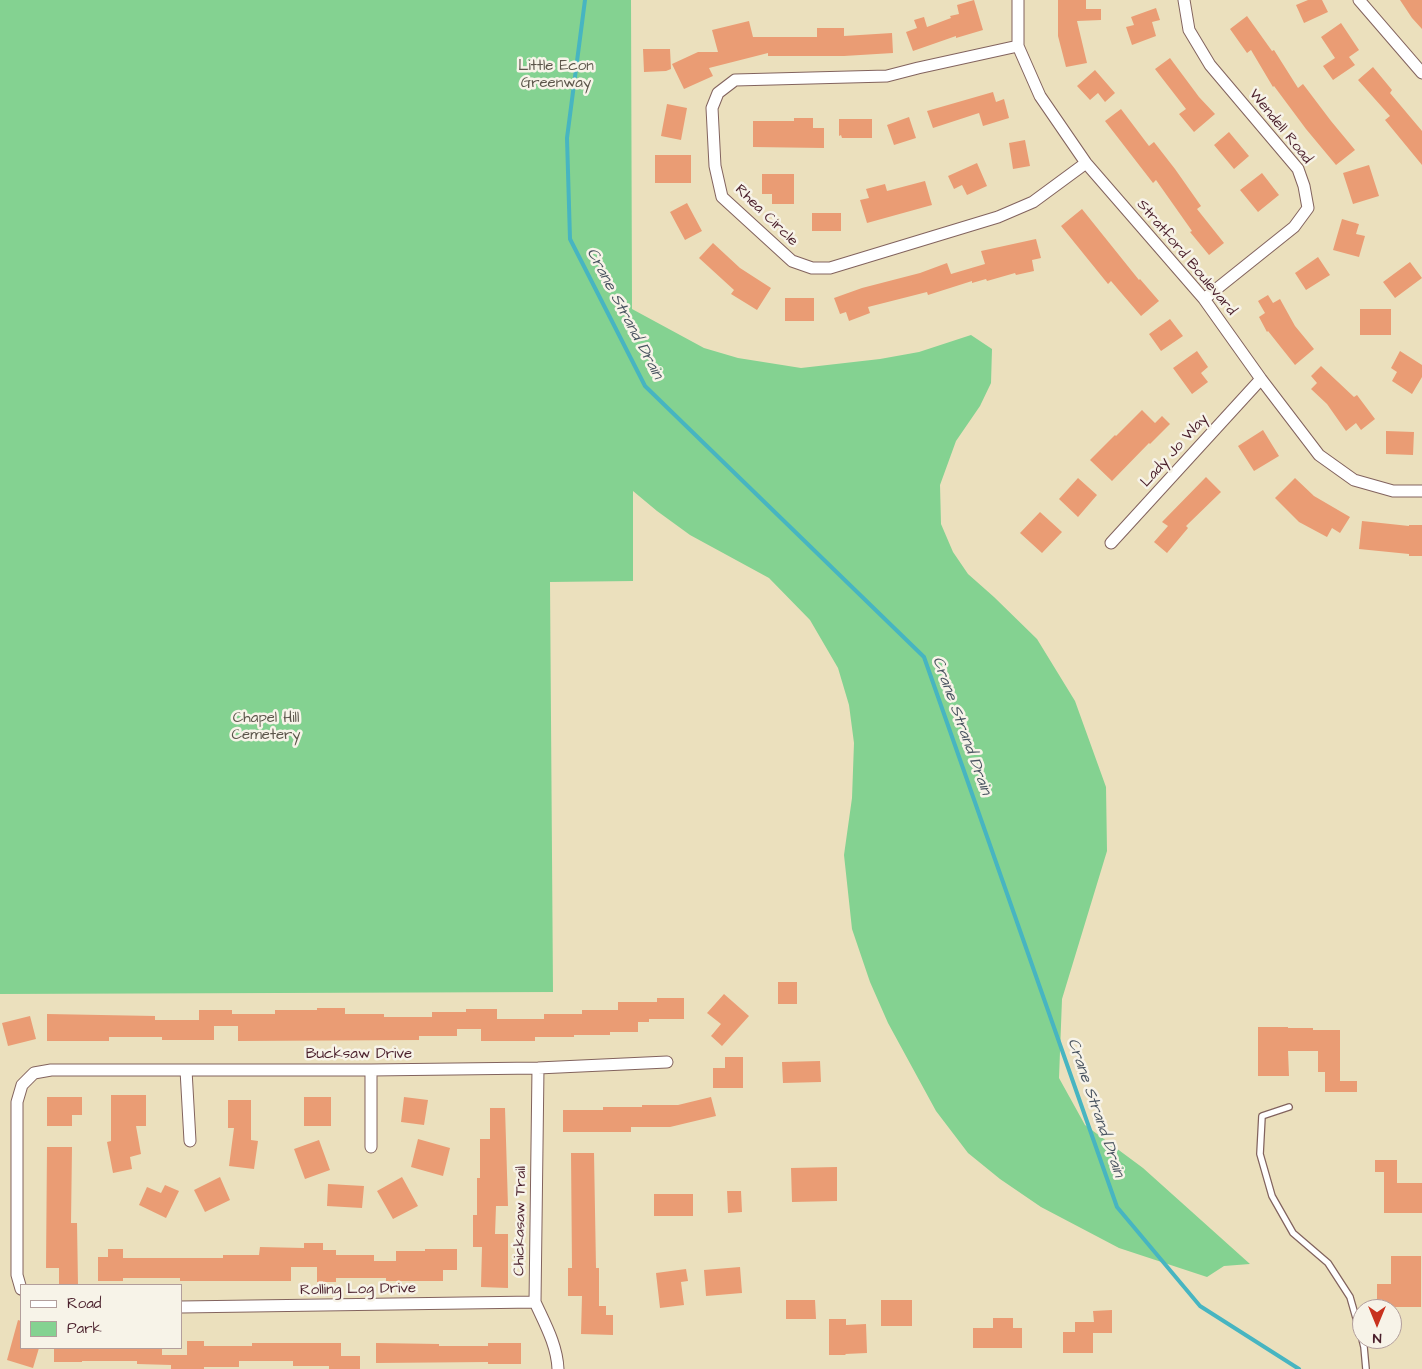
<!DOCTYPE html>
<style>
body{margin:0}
#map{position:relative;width:1422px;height:1369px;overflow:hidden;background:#ebe0bd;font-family:"Architects Daughter",sans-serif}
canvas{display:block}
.legend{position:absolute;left:20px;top:1284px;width:162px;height:65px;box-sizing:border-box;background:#f7f3e8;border:1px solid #b29e9c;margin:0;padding:6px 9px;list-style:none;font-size:15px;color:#4a1f2b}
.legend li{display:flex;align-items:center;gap:10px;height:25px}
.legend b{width:25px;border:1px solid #b29e9c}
.north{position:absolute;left:1352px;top:1299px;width:50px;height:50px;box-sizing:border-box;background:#f7f3e8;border:1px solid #b29e9c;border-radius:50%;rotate:180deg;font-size:14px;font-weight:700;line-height:20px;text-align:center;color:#4a1f2b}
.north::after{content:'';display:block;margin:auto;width:18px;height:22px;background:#c8321e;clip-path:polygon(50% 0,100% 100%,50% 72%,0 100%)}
</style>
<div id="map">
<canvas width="1422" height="1369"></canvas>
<ul class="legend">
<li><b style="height:6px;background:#fff"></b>Road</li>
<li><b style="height:14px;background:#84d291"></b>Park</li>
</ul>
<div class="north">N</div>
</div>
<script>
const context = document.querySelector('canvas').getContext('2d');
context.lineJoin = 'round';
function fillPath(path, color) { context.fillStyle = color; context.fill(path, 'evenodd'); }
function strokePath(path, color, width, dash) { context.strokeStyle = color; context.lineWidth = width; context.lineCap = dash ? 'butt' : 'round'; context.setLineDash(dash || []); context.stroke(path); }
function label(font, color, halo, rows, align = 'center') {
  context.font = font + ' "Architects Daughter",sans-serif'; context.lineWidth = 5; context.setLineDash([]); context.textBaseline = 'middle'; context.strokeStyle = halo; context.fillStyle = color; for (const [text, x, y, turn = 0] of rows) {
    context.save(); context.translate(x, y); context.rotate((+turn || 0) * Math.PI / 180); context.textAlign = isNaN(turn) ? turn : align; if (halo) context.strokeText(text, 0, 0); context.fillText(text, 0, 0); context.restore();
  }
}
const green = new Path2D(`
 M0 0H631L632 309 704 348 738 358 801 368 880 359 919 352 971 335 992 349 991 383 980 406 956 441 940 485 941 524 953 552 968 574 994 597 1037 639 1075 701 1106 787 1107 851 1062 999 1059 1078 1085 1125 1143 1168 1250 1264 1224 1266 1207 1277 1119 1248 1041 1207 1000 1179 968 1153 936 1111 888 1023 870 982 852 929 844 855 852 798 854 743 849 705 838 668 810 620 769 578 690 535 657 511 633 491V581L550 582 553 992 0 994Z`);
const stream = new Path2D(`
 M585 0 567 138 570 239 645 386 924 657 1117 1207 1200 1306 1299 1369`);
const building = new Path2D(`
 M974 0 983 30 956 38V36L913 51 906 32 917 28 914 20 924 17 927 27 951 18 950 16 959 14 957 5Z
 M1058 0H1086V9H1101V20L1077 21 1087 63 1066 67 1058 36Z
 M1308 0H1322L1328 12 1304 23 1296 5Z
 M1400 0H1422V29L1412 18Z
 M1156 8 1160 20 1152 22 1156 36 1132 45 1126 27 1134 25 1131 17Z
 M1247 16 1272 51 1274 50 1298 88 1303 84 1331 121 1355 150 1336 165 1306 129 1274 86 1273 87 1251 50 1247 53 1230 29Z
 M749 21 753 37H817V28H844V36L892 33 893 53 844 56H768V53L709 68 713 76 684 89 672 64 698 52H718L712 30Z
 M1341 23 1359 50 1349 57 1355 65 1333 80 1323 66 1335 58 1321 37Z
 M643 49H670L671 69 666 71 644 72Z
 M1170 58 1199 97 1215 114 1194 132 1179 114 1186 109 1155 69Z
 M1373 67 1392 90 1390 93 1422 131V165L1385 120 1390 116 1358 80Z
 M1095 70 1115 93 1105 102 1098 93 1090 100 1077 86Z
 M993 92 996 102 1004 99 1009 118 983 126 979 113 933 128 927 111Z
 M667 104 687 108 681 140 661 136Z
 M1121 109 1149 146 1154 142 1175 169 1201 206 1197 209 1224 243 1209 255 1190 232 1192 231 1156 180 1153 183 1105 121Z
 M909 117 916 138 894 145 887 125Z
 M794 118H813V128H824V148L753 147V121H794Z
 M839 119H872V138H842L841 135 839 136Z
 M1229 132 1249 156 1234 169 1214 145Z
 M1025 140 1030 166 1013 169 1009 143Z
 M655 155H691V183H655Z
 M977 163 987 186 967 195 962 185 954 189 948 176Z
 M1369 165 1379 196 1353 204 1343 173Z
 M1262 173 1279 195 1258 212 1240 190Z
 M762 174H794V204H772V194H762Z
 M925 181 932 205 867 223 860 200 869 198 866 189 885 184 887 191Z
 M687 203 702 231 685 240 670 212Z
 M1082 209 1139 280 1140 279 1159 301 1141 316 1111 281 1108 284 1061 226Z
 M812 213H841V231H812Z
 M1342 219 1359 224 1356 234 1365 236 1359 257 1333 250Z
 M1036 239 1041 258 1032 260 1034 271 1016 275 1015 273 987 281 986 279 972 283V281L928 295 927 292 868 307 870 313 849 321 846 312 840 314 834 298 862 288 920 273 947 263 951 274 985 264 981 251Z
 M713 243 740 268 771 288 757 310 731 294 734 290 699 258Z
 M1318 257 1330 275 1306 290 1295 273Z
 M1410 262 1422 278 1395 298 1383 282Z
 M1268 295 1273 303 1280 299 1295 326 1314 349 1295 365 1268 331 1267 332 1259 317 1265 313 1258 301Z
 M785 298H814V321H785Z
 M1360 309H1391V335H1360Z
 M1170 319 1183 336 1161 351 1149 334Z
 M1197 351 1208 367 1201 373 1208 382 1192 394 1173 368Z
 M1400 351 1422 365V377L1412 394 1392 381 1397 372 1391 368Z
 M1321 366 1354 397 1357 395 1375 419 1361 430 1356 423 1346 431 1327 404 1311 389 1317 383 1311 376Z
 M1142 410 1155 423 1162 416 1170 424 1150 444 1149 443 1112 481 1090 460 1115 435 1116 436Z
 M1263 430 1279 456 1254 471 1238 446Z
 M1386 431 1414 432 1413 455 1386 454Z
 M1206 477 1221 492 1186 526 1188 528 1167 553 1154 542 1168 526 1162 522Z
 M1078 478 1097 495 1078 517 1059 499Z
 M1295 478 1314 496 1350 517 1340 533 1332 528 1327 537 1299 522 1275 498Z
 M1040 512 1062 532 1042 553 1020 533Z
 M1362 521 1409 526V525H1422V556H1409V554L1359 549Z
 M778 982H797V1004H778Z
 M724 994 749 1016 722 1046 711 1036 721 1024 707 1013Z
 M657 998H684V1019H649V1022H638V1032H610V1035H574V1037H535V1041H481V1029H457V1036H419V1040L238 1041V1026H214V1040H162V1037H109V1041H47V1014L155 1016V1020H199V1010H232V1014H275V1010H317V1008H345V1014H384V1017H432V1012H466V1009H497V1019H544V1014H582V1010H618V1002H657Z
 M30 1016 36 1039 8 1046 2 1023Z
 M1258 1027H1288V1028H1313V1030H1340V1081H1357V1092H1325V1072H1318V1051H1288L1289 1076H1258Z
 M725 1057H743V1088H713V1068H725Z
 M820 1061 821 1082 783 1083 782 1062Z
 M111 1095H146V1126H136L141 1154 130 1157 132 1169 113 1173 107 1142 111 1141Z
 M47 1097H82V1115H72V1126H47Z
 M304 1097H331V1126H304Z
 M404 1097 428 1100 424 1125 401 1122Z
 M711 1097 716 1116 670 1127H631V1132H563V1110H603V1107H642V1105H678Z
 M228 1100H251V1140L258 1141 254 1169 229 1166 234 1128H228Z
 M490 1108H505L508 1206H496L495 1234H508V1288L481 1287 482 1247H473V1215H477V1178H480V1139H490Z
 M418 1139 450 1148 443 1176 411 1167Z
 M319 1140 330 1170 305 1179 294 1149Z
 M47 1147H72L71 1223H77L78 1285H59V1268H46Z
 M571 1153H594L596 1268H599V1306H606V1315H613V1335L581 1334 582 1296H568V1268H572Z
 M1375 1160H1397V1183H1422V1213H1384V1172H1375Z
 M837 1167V1201L792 1202 791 1168Z
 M220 1177 230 1200 205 1212 194 1190Z
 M402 1177 418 1206 393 1219 377 1191Z
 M328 1184 364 1186 362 1208 327 1206Z
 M165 1185 179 1191 166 1218 139 1205 147 1187 161 1193Z
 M727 1191H741L742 1212 728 1213Z
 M654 1194H693V1216H654Z
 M304 1243H323V1250H336V1255H374V1261H396V1251H425V1249H457V1270H443V1281H386V1278H336V1282H317V1267H291V1281H180V1278H123V1281H98V1257H108V1249H123V1258H223V1255H259L260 1247 304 1248Z
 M1391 1256H1421V1307H1377V1284H1391Z
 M740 1267 742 1293 706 1296 704 1270Z
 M686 1269 688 1281 681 1282 684 1305 660 1308 656 1273Z
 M786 1300H815L816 1319H786Z
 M881 1300H912V1326H881Z
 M1112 1310V1333H1093V1353H1063V1332H1075V1322H1094L1093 1311Z
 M993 1318H1013V1328H1022V1348H973V1328H993Z
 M829 1319H846V1325L866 1324 867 1353 845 1354 846 1355H829Z
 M18 1320 21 1321V1348H39L33 1368 7 1360Z
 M187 1341H204V1346H252V1343H341V1356H360V1369H329V1366H293V1361H239V1367H204V1369H171V1365L137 1364V1361H82V1362H54V1348H162V1355H187Z
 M376 1343 439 1344V1346H488V1343H521V1364H488V1362L376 1363Z`);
const service = new Path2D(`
 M1289 1107 1262 1116 1260 1154 1272 1196 1293 1233 1328 1263 1350 1297 1362 1339
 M1362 1339 1364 1347 1366 1369`);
const minor = new Path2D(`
 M1018 0V46L1040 96 1086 163 1204 299 1261 379 1319 455 1354 480 1393 491H1422
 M1184 0 1189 30 1210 65 1298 169 1304 186 1308 208 1294 227 1204 299
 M1359 0 1422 73
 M1018 46 918 68 887 76 735 80 718 93 712 108 715 166 722 197 792 261 812 268H830L998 217 1033 202 1086 163
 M1111 543 1261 379
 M538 1068 535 1302C545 1324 557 1345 558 1369
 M186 1070 190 1141
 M371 1070V1147
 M21 1289 17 1275V1102L22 1085 34 1073 51 1070H371L538 1068 667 1062
 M181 1307 535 1302`);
const parkNames = [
 ["Little Econ",556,67],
 ["Greenway",556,84],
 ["Chapel Hill",266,719],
 ["Cemetery",266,736]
];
const streetNames = [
 ["Wendell Road",1280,127,51],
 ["Rhea Circle",766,216,44],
 ["Stratford Boulevard",1186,258,50],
 ["Lady Jo Way",1175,451,-48],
 ["Bucksaw Drive",359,1055],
 ["Chickasaw Trail",521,1221,-89],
 ["Rolling Log Drive",358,1290,-1]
];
const waterNames = [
 ["Crane Strand Drain",624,314,62],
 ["Crane Strand Drain",961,726,70],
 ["Crane Strand Drain",1095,1108,71]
];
fillPath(green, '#84d291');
strokePath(stream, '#47b5c1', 4);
fillPath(building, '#ea9c74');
strokePath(service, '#82635e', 8);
strokePath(minor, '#82635e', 13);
strokePath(service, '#fff', 5.5);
strokePath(minor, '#fff', 11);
label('15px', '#5b554a', '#f7f3e8', parkNames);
label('15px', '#4a1f2b', '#f7f3e8', streetNames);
label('italic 16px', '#495460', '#f7f3e8', waterNames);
</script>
